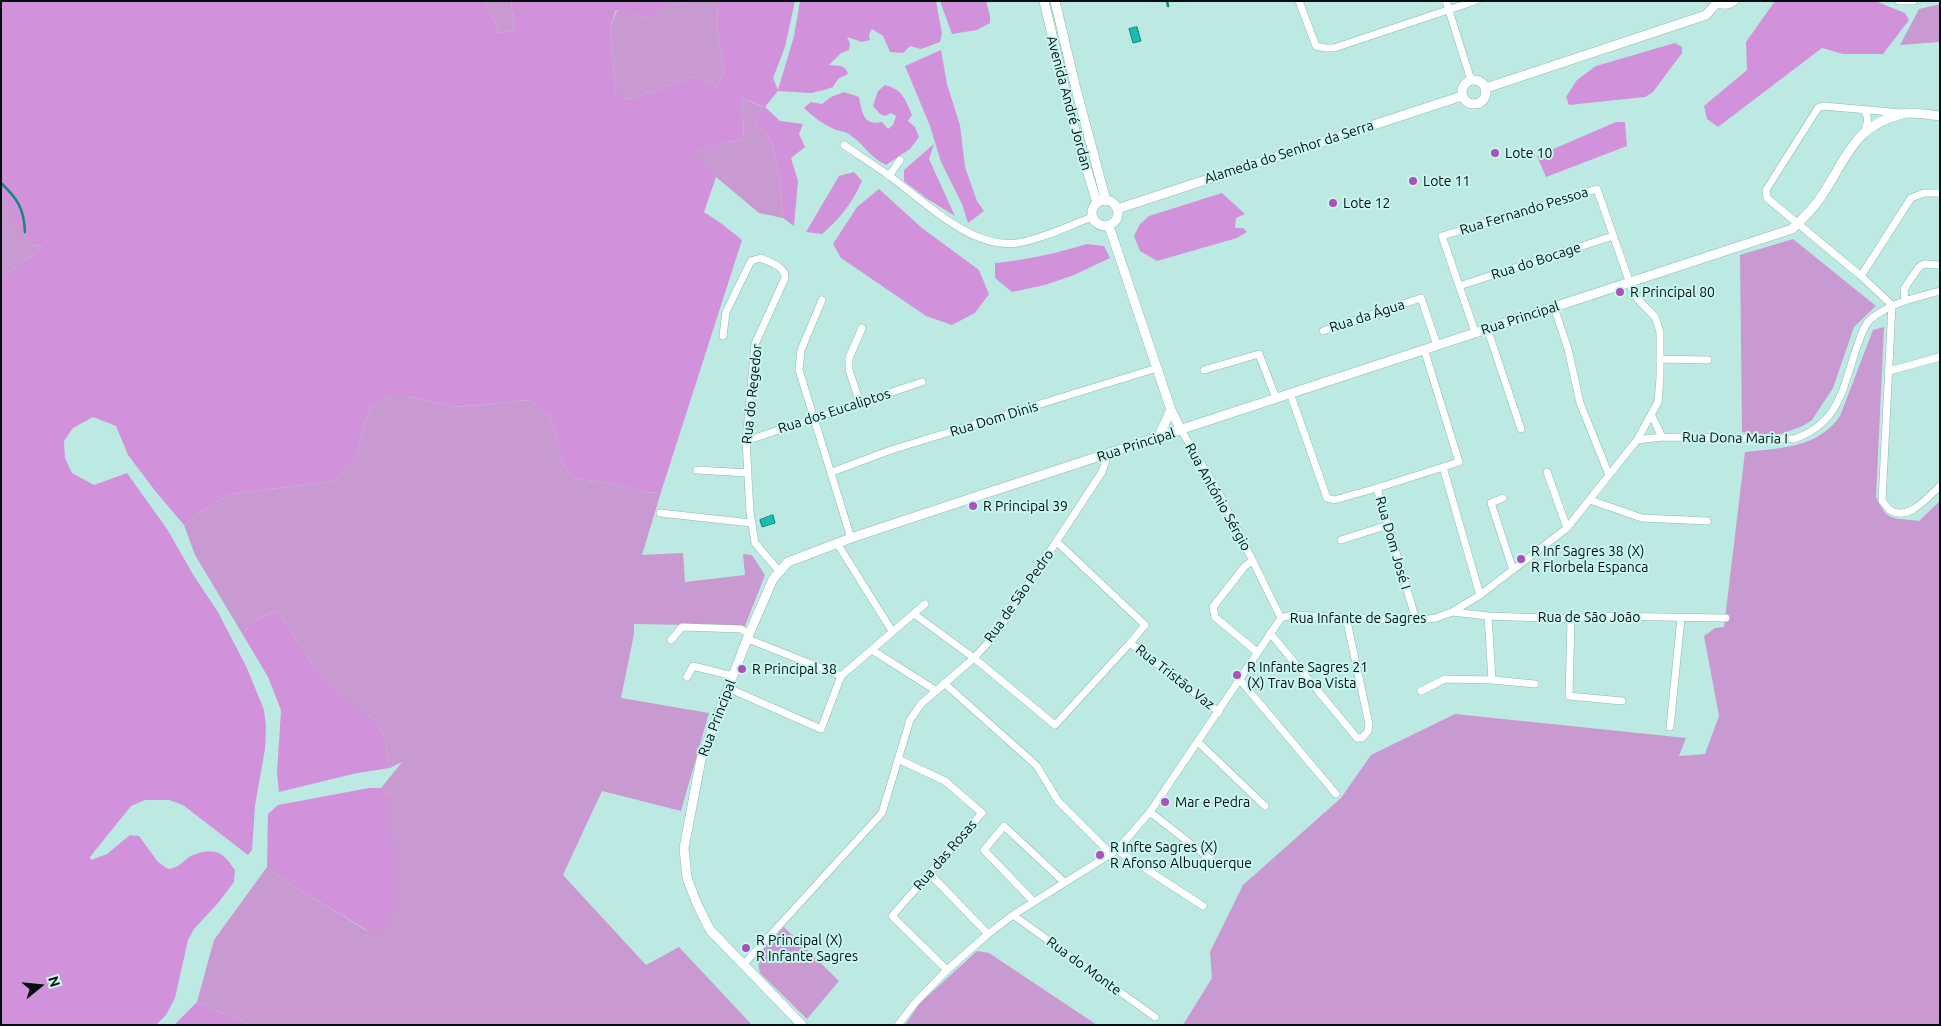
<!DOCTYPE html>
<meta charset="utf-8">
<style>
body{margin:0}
#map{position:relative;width:1941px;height:1026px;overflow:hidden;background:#bde9e3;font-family:Ubuntu,sans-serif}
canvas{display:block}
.frame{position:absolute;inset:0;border:2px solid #020f0e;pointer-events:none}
.north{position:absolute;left:15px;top:961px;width:50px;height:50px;-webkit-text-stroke:4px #caf6f0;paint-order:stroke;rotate:73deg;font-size:14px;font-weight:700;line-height:20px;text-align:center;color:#020f0e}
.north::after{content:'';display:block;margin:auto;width:18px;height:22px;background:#020f0e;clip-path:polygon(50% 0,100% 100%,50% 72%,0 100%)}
</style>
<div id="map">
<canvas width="1941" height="1026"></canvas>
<div class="frame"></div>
<div class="north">N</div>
</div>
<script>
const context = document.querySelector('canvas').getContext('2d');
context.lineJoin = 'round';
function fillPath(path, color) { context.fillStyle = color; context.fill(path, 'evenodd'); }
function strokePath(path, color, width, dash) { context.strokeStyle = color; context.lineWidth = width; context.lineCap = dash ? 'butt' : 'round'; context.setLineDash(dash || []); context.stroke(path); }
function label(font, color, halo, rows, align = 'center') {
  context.font = font + ' Ubuntu,sans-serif'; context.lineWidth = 4; context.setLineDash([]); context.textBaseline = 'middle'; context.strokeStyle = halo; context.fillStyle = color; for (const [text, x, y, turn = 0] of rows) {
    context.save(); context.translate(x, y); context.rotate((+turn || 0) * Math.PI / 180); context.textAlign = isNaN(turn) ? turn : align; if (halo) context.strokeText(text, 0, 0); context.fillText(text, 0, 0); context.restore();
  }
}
const green = new Path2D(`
 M486 1H511L514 30 499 33Z
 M689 1H718L717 26 724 72 717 87 693 77 627 100 616 94 610 28 617 10 651 19 665 3 677 5Z
 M1940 4V42L1900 45 1919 9Z
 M742 98 765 108 755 124 772 141 780 182 783 218 759 213 716 177 691 152 744 138Z
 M1 192 30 245 43 247 1 278Z
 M1793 239 1876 306 1854 327 1833 388 1812 420 1803 426 1781 434H1751L1742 432 1740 255Z
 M1884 327 1876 497C1888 523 1892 517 1919 521L1940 501V1025H1183L1212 978 1210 952 1243 885 1341 798 1371 755 1455 714 1686 738 1679 756 1705 754 1719 716 1704 636 1715 628 1724 627 1745 452C1781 448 1818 448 1840 416L1873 330Z
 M389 396H406L455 407 530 400 551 417 562 461 572 478 618 484 645 493 661 492 642 555 683 553 685 582 745 575 743 554 752 555 765 575 745 626 634 624V634L621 698 709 713 681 811 602 791 563 875 646 965 679 947 752 1025H251L197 1002 214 940 267 867C299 892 334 909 367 931L389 796 381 788 402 762 390 768C387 751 385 731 372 718 367 713 358 711 352 707 327 686 293 639 278 610L251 622 243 635 195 555 184 525 204 509 230 494 334 481 356 458 365 422 372 406Z
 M784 927 839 981 807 1019 760 973C754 952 771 942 784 927Z
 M977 951 989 953 1097 1025H905L920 1003Z`);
const forest = new Path2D(`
 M1 1H486L499 33 514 30 511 1H689L677 5 665 4 651 19 616 10 610 28 616 93 627 100 693 77 717 87 724 72 717 26 718 1H795L785 47 773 78 778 90 794 36 800 1H936L942 34 940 42 921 49 910 46 903 53 890 52 883 36 872 29 869 34 870 40 862 42 847 37 850 43 849 50 841 53 829 65C838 66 845 64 848 74L838 79 833 87 824 90 811 93 778 91 765 107 780 121 803 124 799 134 805 147 791 158 798 181 794 226 783 218 780 182 772 141 755 124 764 107 742 98 744 138 692 152 716 177 704 212 722 224 742 240 661 492 645 493 618 484 572 478 562 461 551 417 530 400 455 407 406 396H389L372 406 365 422 356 458 334 481 230 494 204 509 184 525 156 492 128 455 116 426 93 417 73 428 64 441 65 458 72 473 94 485 127 473 167 529 194 576 218 612 247 668 264 710 266 726 265 749 255 806 252 850 248 855 183 805 169 800H145L131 806 90 857 91 860 107 854 130 835 139 836 158 862 168 869C178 868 181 863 188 858 197 852 213 848 222 855 227 858 231 865 235 870L234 882 218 903 194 929 188 940 175 998 166 1015 156 1025H1V278L43 247 30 245 1 195Z
 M940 1H986L990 16V23L977 30 952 34Z
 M1775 1H1875L1905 13 1909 20 1883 54H1843L1822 48 1718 127 1707 119 1704 106 1747 70 1746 42Z
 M1675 43 1682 47V53L1653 92 1645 97 1569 105 1566 97 1577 80 1596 66Z
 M941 50 947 84 960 125 965 167 977 201 984 211 968 223 962 204 941 162 930 126 905 66Z
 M885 85C903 90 905 99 912 115L908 121 915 127 919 137 910 149 886 165C870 158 862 141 847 133 843 131 839 131 836 130 823 124 813 117 804 108L811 102 822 104 831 97 844 92 859 97C862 112 863 126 882 122L888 129 893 125 896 116 891 113 885 116 880 114 873 106 878 91Z
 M1616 122H1625L1627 146 1546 177 1537 156Z
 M934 144 929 159 955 216 926 198 904 181V170Z
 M854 172 862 181C852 203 841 218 822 234L806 232 839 176Z
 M879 189 922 228 979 270 989 294 975 313 952 325 926 316 841 258 833 244 857 207Z
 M1222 193 1245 214 1236 218 1235 228H1243L1247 232 1237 238 1157 261 1140 251 1134 236 1140 224 1149 216Z
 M1087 244 1104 246 1110 258 1074 275 1045 285 1012 292 995 278V263C1027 260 1057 253 1087 244Z
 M278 610C293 639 327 686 352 706 358 711 367 713 372 718 385 731 387 751 390 768L357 773 279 792 277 773 281 710 268 677 243 635 251 622Z
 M369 788H381L389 796 394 863V905L388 927 368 931C334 909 299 892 267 867L268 814 278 805Z
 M197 1002 251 1025H174Z`);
const water = new Path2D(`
 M1137 27 1141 41 1133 43 1129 29Z
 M773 515 775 523 762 527 760 520Z`);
const stream = new Path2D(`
 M1167 1 1168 6
 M1 183C18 199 24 209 25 232`);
const minor = new Path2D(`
 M1299 1 1316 46 1325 48H1334L1475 1
 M1446 1 1471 80
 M1715 1C1722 7 1729 6 1735 1
 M1899 1H1913
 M1864 110C1869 118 1868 121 1865 130
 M1902 113 1823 106 1818 108 1766 190 1767 198 1861 276 1892 305 1882 501C1885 503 1887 508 1890 510 1908 522 1928 497 1940 486
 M844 145C860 156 876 166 891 177 925 202 971 249 1017 243 1042 239 1068 226 1092 217
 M889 176 900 160
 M1861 276 1911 198 1924 193H1940
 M1459 286 1613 236
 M822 300 801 350 799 370 851 538
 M1905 301 1904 289 1919 267 1924 264 1940 265
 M1554 307 1568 349 1580 403 1609 475
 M1487 328 1521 429
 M1323 331 1421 298 1437 345
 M723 336 726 312 751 261 761 258C771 263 785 266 785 278L755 344 746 441 750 512 755 543 779 571
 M1660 359 1708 360
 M1204 370 1259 354 1276 398
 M1889 371 1940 357
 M1290 393 1327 498 1334 500 1377 488
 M860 403 849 370V358L862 328
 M1652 416 1662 437
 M1181 430 1220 495 1281 618
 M1637 440 1662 437 1794 439C1843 422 1843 383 1859 341 1862 333 1865 323 1872 318 1892 302 1916 298 1940 291
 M746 441 922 382
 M1443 467 1480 595
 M697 470 748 473
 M832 472 891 450 1157 368
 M1547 472 1567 528
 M1503 498 1491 503 1513 570
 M1590 500 1642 518 1707 521
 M660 513 751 523
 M1341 540 1388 525
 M837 543 892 631
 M1252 561 1245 566 1213 607 1215 617 1257 652
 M1452 612 1488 616 1571 619 1599 616 1726 618
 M914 614 974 658 1055 725 1130 643 1145 625 1057 542
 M1488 616 1492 680
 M1571 619 1569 696 1622 701
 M1416 620 1377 488 1459 462 1424 349
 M1270 633 1357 738H1362L1368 731 1369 724 1346 617
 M748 639 841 676
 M671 640 682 627 741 629 749 634
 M1130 643 1219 712
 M872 650 935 690
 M687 677 693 666 733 676
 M1240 680 1336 794
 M944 683 1037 766 1058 801 1111 854
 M728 688 821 729 841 676 925 604
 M1421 691 1445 679 1492 680 1535 684
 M1670 727 1681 618
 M1198 742 1265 806
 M898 759 945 781 982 813 892 916 947 970
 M1150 812 1219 866
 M1117 850 1203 906
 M929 873 988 934
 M1033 901 984 850 1004 826 1064 882
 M1013 915 1155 1017
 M743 965 882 813 910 720 921 704 974 658 995 635 1102 472 1108 454
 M898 1025 915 1003 947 970 988 934 1013 915 1117 850 1150 812 1281 618 1291 615 1413 621 1436 618 1452 612 1480 595 1567 528 1637 440 1658 402 1660 378V332L1655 317 1634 295 1597 189 1442 236 1475 332`);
const tertiary = new Path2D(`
 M1044 1 1074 127 1097 203
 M1055 1 1076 89 1106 201
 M1462 92a12 12 0 1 1 24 0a12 12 0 1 1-24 0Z
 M1486 88 1706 15 1717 3
 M1092 213a13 13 0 1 1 26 0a13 13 0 1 1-26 0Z
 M1117 209 1462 96
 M1109 226 1171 410 1181 430
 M1158 438 1171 410
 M802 1025 710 930 697 904 687 878 684 848 701 759 749 634 773 579 788 562 851 538 987 493 1792 229C1801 220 1810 212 1818 201 1845 164 1851 126 1902 114 1913 111 1928 115 1940 116`);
const markers = [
 [1495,153,5,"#ac51bc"],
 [1413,181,5,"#ac51bc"],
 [1333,203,5,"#ac51bc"],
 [1620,292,5,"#ac51bc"],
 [973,506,5,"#ac51bc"],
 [1521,559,5,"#ac51bc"],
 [742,669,5,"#ac51bc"],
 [1237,675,5,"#ac51bc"],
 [1165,802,5,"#ac51bc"],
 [1100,855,5,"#ac51bc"],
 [746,948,5,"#ac51bc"]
];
const streetNames = [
 ["Avenida André Jordan",1069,103,75],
 ["Alameda do Senhor da Serra",1289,152,-18],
 ["Rua Fernando Pessoa",1524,211,-17],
 ["Rua do Bocage",1536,261,-18],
 ["Rua da Água",1367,316,-18],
 ["Rua Principal",1520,318,-18],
 ["Rua do Regedor",752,394,-84],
 ["Rua dos Eucaliptos",834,411,-18],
 ["Rua Dom Dinis",994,419,-17],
 ["Rua Dona Maria I",1735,438,1],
 ["Rua Principal",1136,445,-18],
 ["Rua António Sérgio",1218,497,61],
 ["Rua Dom José I",1393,543,74],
 ["Rua de São Pedro",1019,596,-55],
 ["Rua de São João",1589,617],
 ["Rua Infante de Sagres",1358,618],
 ["Rua Tristão Vaz",1175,677,38],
 ["Rua Principal",717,718,-69],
 ["Rua das Rosas",945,855,-49],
 ["Rua do Monte",1084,966,36]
];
const poiNames = [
 ["Lote 10",1505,153],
 ["Lote 11",1423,181],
 ["Lote 12",1343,203],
 ["R Principal 80",1630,292],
 ["R Principal 39",983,506],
 ["R Inf Sagres 38 (X)",1531,551],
 ["R Florbela Espanca",1531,567],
 ["R Infante Sagres 21",1247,667],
 ["(X) Trav Boa Vista",1247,683],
 ["R Principal 38",752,669],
 ["Mar e Pedra",1175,802],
 ["R Infte Sagres (X)",1110,847],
 ["R Afonso Albuquerque",1110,863],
 ["R Principal (X)",756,940],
 ["R Infante Sagres",756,956]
];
fillPath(green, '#c99ad1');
fillPath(forest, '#d192db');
fillPath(water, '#19bcaf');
strokePath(water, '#12887f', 1);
strokePath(stream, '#12887f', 2.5);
strokePath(minor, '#8fb9b4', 8);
strokePath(tertiary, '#8fb9b4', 10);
strokePath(minor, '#fff', 7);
strokePath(tertiary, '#fff', 9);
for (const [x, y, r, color] of markers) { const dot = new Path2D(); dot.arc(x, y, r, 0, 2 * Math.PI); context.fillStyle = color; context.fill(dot); strokePath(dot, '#caf6f0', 2); }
label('14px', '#020f0e', '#caf6f0', streetNames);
label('14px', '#020f0e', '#caf6f0', poiNames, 'left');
</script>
